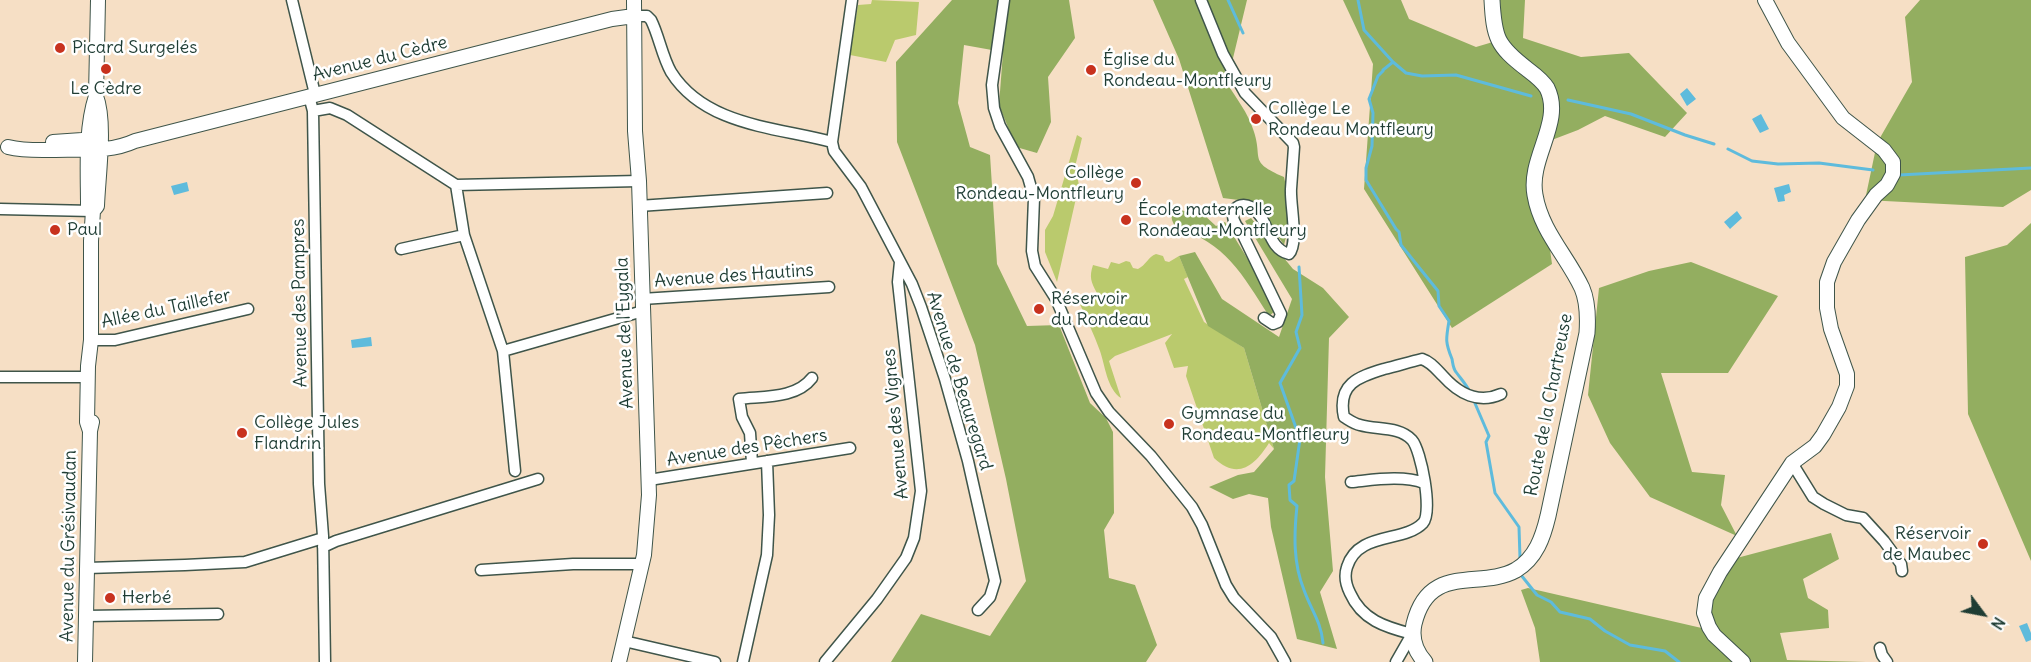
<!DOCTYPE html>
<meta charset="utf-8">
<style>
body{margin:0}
#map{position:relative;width:2031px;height:662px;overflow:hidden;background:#f6dfc5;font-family:Delius,sans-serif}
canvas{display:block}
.north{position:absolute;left:1953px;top:584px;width:60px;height:60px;-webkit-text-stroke:4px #fff;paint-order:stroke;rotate:122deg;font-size:16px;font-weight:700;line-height:24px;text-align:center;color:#1f3d34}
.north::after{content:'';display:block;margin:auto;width:21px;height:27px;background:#1f3d34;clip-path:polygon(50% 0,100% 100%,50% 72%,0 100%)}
</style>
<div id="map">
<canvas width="2031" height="662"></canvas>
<div class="north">N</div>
</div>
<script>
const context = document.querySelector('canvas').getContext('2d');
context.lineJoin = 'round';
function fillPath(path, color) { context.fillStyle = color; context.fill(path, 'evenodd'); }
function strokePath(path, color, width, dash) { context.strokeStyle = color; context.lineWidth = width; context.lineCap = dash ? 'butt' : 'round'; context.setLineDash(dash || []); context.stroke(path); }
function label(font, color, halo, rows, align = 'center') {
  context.font = font + ' Delius,sans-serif'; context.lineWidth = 5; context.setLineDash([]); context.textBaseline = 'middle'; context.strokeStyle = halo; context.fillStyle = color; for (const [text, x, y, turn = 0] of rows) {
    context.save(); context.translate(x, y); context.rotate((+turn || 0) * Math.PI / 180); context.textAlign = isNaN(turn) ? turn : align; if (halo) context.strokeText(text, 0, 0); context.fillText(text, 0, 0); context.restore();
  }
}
const green = new Path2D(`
 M872 0 919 2 916 35 895 40 886 62 850 55 858 5 871 4Z
 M1077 135 1082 138 1075 167 1079 185 1057 282 1045 252V230L1053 216Z
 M1156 254 1163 256 1165 261 1169 262 1179 256 1188 277 1184 279 1204 322 1244 348 1274 449 1269 443C1255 465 1238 481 1214 458L1186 376 1188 366 1174 368 1165 343 1172 334 1115 356 1109 361 1121 398C1107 389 1105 365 1100 351 1094 334 1086 318 1079 302L1097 293C1091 282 1089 277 1093 265L1108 269 1111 262 1119 264 1126 261 1130 262 1133 268 1138 269C1146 265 1148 257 1156 254Z`);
const forest = new Path2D(`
 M952 0H1069L1075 38 1048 77 1051 122 1037 153 1016 147 999 105 1003 52 964 45 958 103 970 147 990 155 997 264 1027 326 1059 325 1090 403 1106 418 1113 432 1114 513 1104 530 1109 578 1135 585 1157 645 1146 662H891L921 614 990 636 1026 581 1006 479 975 345 897 142 896 62Z
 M1153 0H1247L1227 83C1236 98 1248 113 1253 129 1264 159 1247 161 1284 177L1292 213 1284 245 1254 202 1223 198 1179 59Z
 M1343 0H1401L1409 19 1476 47 1503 39 1500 0H1525L1523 38 1581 57 1629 53 1687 113 1665 137 1605 116 1578 130 1536 146 1552 264 1452 328 1364 189 1373 64Z
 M1920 0H2031V190L2003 207 1865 200 1877 143 1912 82 1905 17Z
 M1170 204 1184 211 1203 214 1216 226 1225 222 1252 266 1274 312 1269 316C1242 274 1226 243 1175 227L1172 220Z
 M1251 218 1293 269 1323 288 1349 317 1329 338 1325 477 1333 571 1320 592 1337 649 1297 639 1271 527 1268 498 1249 494 1233 499 1209 487 1238 475 1254 472 1274 449 1244 348 1208 326 1179 256 1195 252 1222 299 1279 337 1292 299 1245 221Z
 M2031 223V561L1968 414 1965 257 2007 245Z
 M1691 262 1778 296 1728 373H1661L1692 472 1725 475 1721 505 1737 536 1650 497 1610 443 1588 395 1599 288 1649 271Z
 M1831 533 1839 559 1803 579 1808 598 1828 610 1829 628 1780 633 1787 660 1866 662H1540L1535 628 1521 590 1528 588 1706 629 1713 590 1733 559Z`);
const water = new Path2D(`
 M1687 88 1696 99 1687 106 1680 94Z
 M1761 114 1769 129 1760 133 1752 119Z
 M187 182 189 191 174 195 171 186Z
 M1789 184 1791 192 1784 195 1785 201 1778 202 1774 188Z
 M1737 211 1742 218 1730 229 1724 222Z
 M371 337 372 346 352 348 351 340Z
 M2027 623 2031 633V640L2026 642 2019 626Z`);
const stream = new Path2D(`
 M1228 0 1243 33
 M1358 0 1364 30 1393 62 1383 70
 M1393 62 1406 73 1422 76 1456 75 1531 96
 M1383 71 1378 76 1369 99 1373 113 1372 146 1366 168V180L1396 229 1399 232 1401 245 1438 291 1439 306 1449 321C1446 339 1445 342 1452 359 1453 364 1453 368 1456 372 1461 379 1466 384 1470 392
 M1568 100 1631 114 1685 135 1714 144
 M1728 149 1752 161 1778 164 1819 163 1873 170
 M1899 175 2031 168
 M1299 267 1302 315 1296 332 1300 348 1280 383 1300 439 1294 481 1289 485 1290 500 1297 506C1294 534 1293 563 1304 590 1311 610 1321 621 1323 643
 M1474 401 1489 436 1486 442 1495 493 1519 527 1520 558
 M1521 575 1537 595 1551 602 1560 612 1590 619 1605 631 1630 645 1665 651 1679 662`);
const minor = new Path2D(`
 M292 0 315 94
 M852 0 832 142 834 151 861 187 912 284 921 307 945 379 968 461 995 581 990 597 978 610
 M1004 0 992 85 994 108 1000 126 1028 177 1034 198 1032 251 1035 266 1056 299 1096 393 1109 412 1151 456 1192 507 1202 525 1226 585 1234 598 1271 637 1285 662
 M1201 0 1223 54 1245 93 1293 143 1294 147C1293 161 1292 175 1291 189 1290 205 1299 243 1289 254 1266 248 1270 218 1251 207 1236 199 1225 216 1241 231L1281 314 1278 322 1273 324 1264 318
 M634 16H647L651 20C659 36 662 56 671 72 705 126 776 127 832 142
 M309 96 313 111 319 484 323 536 325 662
 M313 111 330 108 347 115 456 185 639 181
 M456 185 464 235 503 351 515 471
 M639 206 827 193
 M0 209 93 211
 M401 249 464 235
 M642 299 829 287
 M91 340H115L248 309
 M503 351 643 311
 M0 377H88
 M752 463 750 433 742 417 739 399C763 396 796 399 812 378
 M1792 463 1813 497 1824 504 1846 515 1863 518 1884 541 1901 564 1902 571
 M649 480 850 448
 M1351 482C1373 480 1403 475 1424 483
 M323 547 336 541 538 479
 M87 568 185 565 245 562 323 538
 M481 570 573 564H642
 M86 616 218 614
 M624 641 715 662
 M1880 648 1882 655 1887 662
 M743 662 767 555 769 515 767 461
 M825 662 877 599 906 558 914 538 921 491 898 282 900 262
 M1396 662 1412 634C1385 627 1362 620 1350 593 1346 585 1344 576 1347 567 1358 531 1404 543 1423 523 1433 512 1421 450 1412 440 1399 426 1377 430 1360 425 1354 424 1349 420 1344 417 1337 384 1358 377 1384 369 1397 366 1409 362 1422 359 1431 362 1436 369 1443 376 1459 394 1479 404 1501 394`);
const tertiary = new Path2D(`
 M53 142 97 139
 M8 147C24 151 38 150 55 150 82 149 109 153 135 141L612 19 634 16
 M93 211 88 206C88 170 85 130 96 96L98 0
 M90 431 87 422 88 366 91 340V241L93 211 97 206C98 177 106 122 96 96
 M85 662 90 431 92 422
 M619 662 644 555 649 495 639 181 635 131 634 0
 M1743 662 1714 635 1709 627 1704 613 1706 598 1720 572 1792 463 1815 446 1823 435 1839 407 1847 386V374L1831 329 1827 308V282L1834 262 1858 220 1876 195 1887 185 1893 174V162L1884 150 1843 118 1788 43 1765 0`);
const secondary = new Path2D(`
 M1425 662C1415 651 1411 638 1414 624 1429 562 1480 590 1516 570 1536 558 1543 537 1548 516L1587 333C1588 318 1588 302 1582 288 1567 256 1541 231 1535 195 1528 158 1564 122 1547 88 1542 80 1535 75 1527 69 1497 46 1494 38 1492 0`);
const markers = [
 [60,48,6,"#c8321e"],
 [106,69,6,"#c8321e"],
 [1091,70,6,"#c8321e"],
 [1256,119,6,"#c8321e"],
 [1136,183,6,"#c8321e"],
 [1126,220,6,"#c8321e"],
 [55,230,6,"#c8321e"],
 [1039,309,6,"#c8321e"],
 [1169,424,6,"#c8321e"],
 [242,433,6,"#c8321e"],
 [1983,544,6,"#c8321e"],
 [110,598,6,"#c8321e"]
];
const poiNames = [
 ["Picard Surgelés",72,48],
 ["Église du",1103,60],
 ["Rondeau-Montfleury",1103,81],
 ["Le Cèdre",106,89,"center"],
 ["Collège Le",1268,109],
 ["Rondeau Montfleury",1268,130],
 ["Collège",1124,173,"right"],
 ["Rondeau-Montfleury",1124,194,"right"],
 ["École maternelle",1138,210],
 ["Rondeau-Montfleury",1138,231],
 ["Paul",67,230],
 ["Réservoir",1051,299],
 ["du Rondeau",1051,320],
 ["Gymnase du",1181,414],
 ["Rondeau-Montfleury",1181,435],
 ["Collège Jules",254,423],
 ["Flandrin",254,444],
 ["Réservoir",1971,534,"right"],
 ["de Maubec",1971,555,"right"],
 ["Herbé",122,598]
];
const streetNames = [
 ["Avenue du Cèdre",380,59,-14],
 ["Avenue des Hautins",734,276,-4],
 ["Avenue des Pampres",300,303,-91],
 ["Allée du Taillefer",166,309,-12],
 ["Avenue de l'Eygala",625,333,-92],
 ["Avenue de Beauregard",959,381,73],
 ["Route de la Chartreuse",1549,405,-79],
 ["Avenue des Vignes",896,424,-95],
 ["Avenue des Pêchers",747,448,-9],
 ["Avenue du Grésivaudan",69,546,-89]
];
fillPath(green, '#baca6d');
fillPath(forest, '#93ae60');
fillPath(water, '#5ebbdc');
strokePath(stream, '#5ebbdc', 3);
strokePath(minor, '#3f554a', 13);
strokePath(tertiary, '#3f554a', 16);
strokePath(secondary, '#3f554a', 17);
strokePath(minor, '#fff', 10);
strokePath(tertiary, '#fff', 14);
strokePath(secondary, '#fff', 15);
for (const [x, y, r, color] of markers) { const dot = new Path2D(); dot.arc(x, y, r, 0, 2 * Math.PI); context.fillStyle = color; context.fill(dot); strokePath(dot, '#fff', 2); }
label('18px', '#1f3d34', '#fff', poiNames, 'left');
label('18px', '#1f3d34', '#fff', streetNames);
</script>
